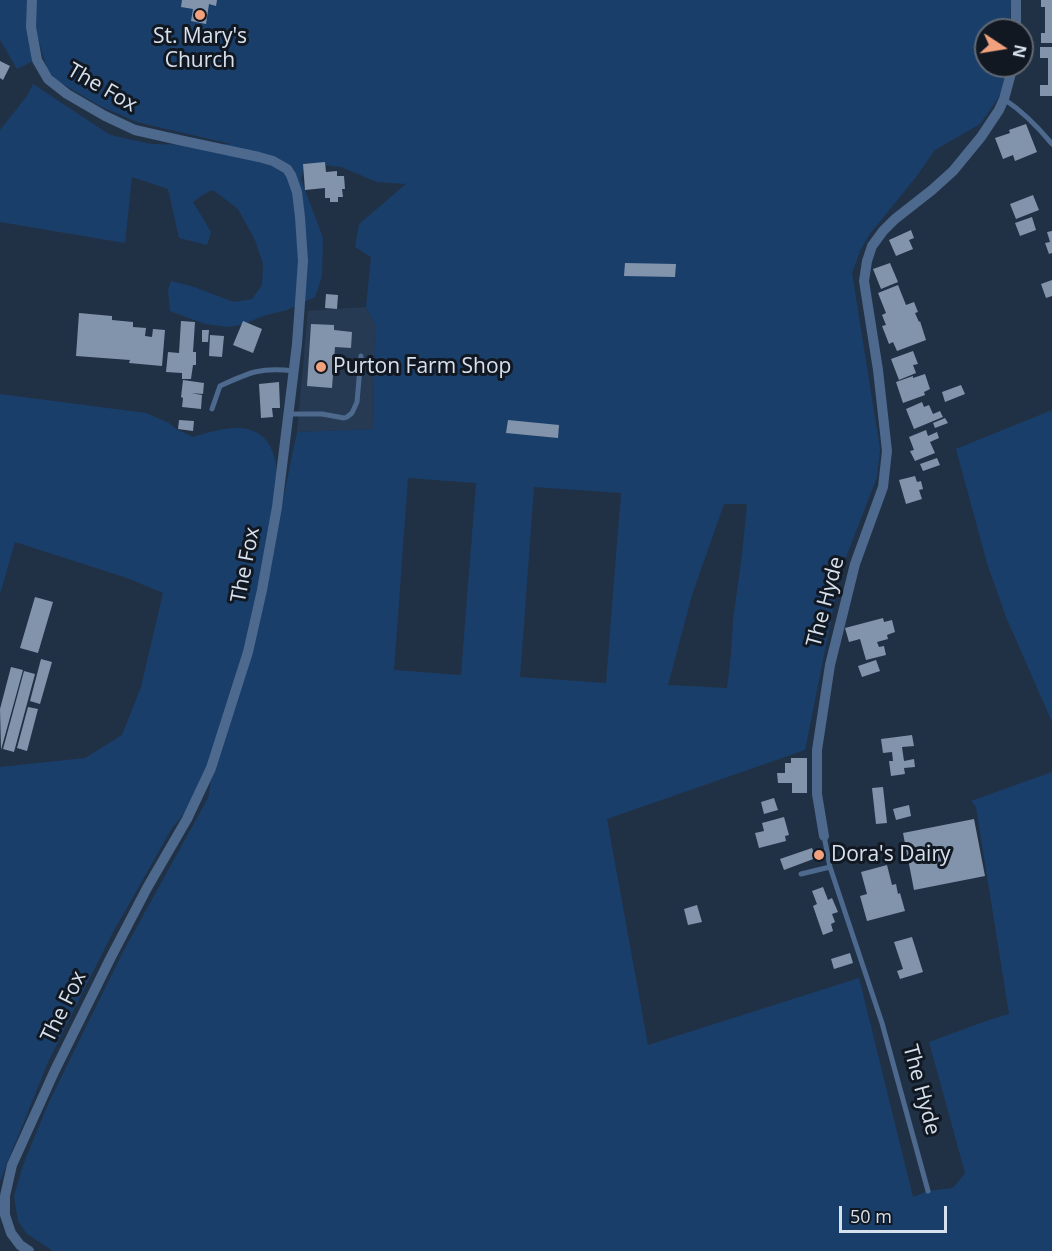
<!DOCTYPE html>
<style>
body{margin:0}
#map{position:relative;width:1052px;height:1251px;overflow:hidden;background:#213145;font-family:"Open Sans",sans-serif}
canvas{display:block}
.north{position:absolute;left:974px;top:18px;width:60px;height:60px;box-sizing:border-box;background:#111821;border:2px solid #606873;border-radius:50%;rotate:102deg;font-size:16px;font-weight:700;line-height:24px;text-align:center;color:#d7e1ee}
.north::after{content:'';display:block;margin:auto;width:21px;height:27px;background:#f1a17d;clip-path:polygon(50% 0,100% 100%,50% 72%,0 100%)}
.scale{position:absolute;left:839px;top:1206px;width:108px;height:27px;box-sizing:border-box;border:3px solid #d7e1ee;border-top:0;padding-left:8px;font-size:18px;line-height:21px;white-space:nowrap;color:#d7e1ee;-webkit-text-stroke:4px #111821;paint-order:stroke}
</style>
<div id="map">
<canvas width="1052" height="1251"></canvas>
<div class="north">N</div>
<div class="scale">50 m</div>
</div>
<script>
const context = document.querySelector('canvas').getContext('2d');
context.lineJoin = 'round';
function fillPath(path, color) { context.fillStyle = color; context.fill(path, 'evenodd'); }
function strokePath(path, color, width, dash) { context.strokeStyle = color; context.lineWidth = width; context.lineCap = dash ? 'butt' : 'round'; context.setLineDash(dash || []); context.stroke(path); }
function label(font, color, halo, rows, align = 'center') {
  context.font = font + ' "Open Sans",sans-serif'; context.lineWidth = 6; context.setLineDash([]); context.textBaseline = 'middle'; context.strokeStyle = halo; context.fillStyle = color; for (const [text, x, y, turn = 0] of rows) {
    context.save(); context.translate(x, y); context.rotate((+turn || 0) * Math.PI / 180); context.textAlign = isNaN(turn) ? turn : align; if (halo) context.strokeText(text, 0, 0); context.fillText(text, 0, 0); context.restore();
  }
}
const built = new Path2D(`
 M366 307 375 324 373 429 297 432 308 311Z`);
const green = new Path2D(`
 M0 0H29L35 60 17 69 0 40Z
 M36 0H1011L1010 30H986V66H1006L1004 90 980 124 935 150 916 177 869 235 860 251 852 273 880 449 877 477 841 570 805 750 607 819 648 1045 859 978 913 1197 928 1191 953 1188 965 1173 929 1042 989 1020 1009 1014 976 807 971 801 1052 772V1251H53L26 1233 18 1221 14 1196 23 1165 49 1102 123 952 208 798 211 782 172 828 112 934 48 1062 0 1181V767L85 758 122 735 141 687 163 593 127 578 15 542 0 594V394L146 413 169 423 176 429 193 437C224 427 264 416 275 459 278 474 277 491 282 505L297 432 373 429 375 324 366 307 371 257 355 247 359 224 406 184 377 182 341 167 305 163 301 179 323 238 322 276 315 297 287 310 263 316 244 324 229 327 205 324 170 311 168 290 171 281 194 287 234 302 252 299 262 285 263 264 255 240 238 209 213 190 204 194 193 202 211 232 207 245 179 238 168 189 132 177 125 243 0 222V130L27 96 33 84 110 135 151 144 194 145 231 144 137 122 100 106 56 80 47 68 37 35 35 21ZM408 478 476 483 461 675 394 670ZM534 487 621 493 606 683 520 677ZM724 504H747L742 555 733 620 731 655 727 688 668 685 692 595Z
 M1052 410V722L1006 617 987 563 956 449Z`);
const building = new Path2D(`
 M182 0H217L216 6 209 4 206 24 191 21 193 9 181 7Z
 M1041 0H1052V43H1041V33H1045V7H1041Z
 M1040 47H1052V96H1040V85H1048V58H1040Z
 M0 61 10 66 3 80 0 78Z
 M1026 124 1037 152 1015 161 1013 155 1003 159 995 138 1010 133 1009 130Z
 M325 162 326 172 337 171V176H344L345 189H342L343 197H338V202H330V198H325V188L305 190 303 164Z
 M1033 195 1039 210 1016 219 1010 204Z
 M1032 217 1036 230 1020 236 1015 223Z
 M911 230 914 238 909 240 913 249 896 256 889 240Z
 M1052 231V253L1049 254 1045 243 1050 242 1047 232Z
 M625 263 676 264 675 277 624 276Z
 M890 263 898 282 881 289 873 269Z
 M1052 280V296L1046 298 1041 284Z
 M898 285 906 305 914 302 918 312 915 313 919 322 920 321 926 340 897 351 893 342 889 344 882 326 886 325 882 315 886 313 878 293Z
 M326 294 338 295 337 309 325 308Z
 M79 313 112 316V320L133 322V327L146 328 145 336 152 337 153 329 165 330 162 366 129 363 130 360 76 356Z
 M181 321 195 322 193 352H196V365H193L191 379H182V373L166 372 168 352 179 353Z
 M243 321 262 329 253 353 233 345Z
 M311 324 334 325V330L352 332 351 348 335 347 332 388 307 386Z
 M202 330H209L208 342H202Z
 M210 335 224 336 222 357 209 356Z
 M913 351 918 364 913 365 916 373 899 380 891 359Z
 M925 374 930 389 924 392 925 395 903 403 896 382 913 376V378Z
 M183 380 204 383 203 394 191 393 202 395 201 409 182 407 183 398 181 397Z
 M279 382 280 408H272L273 417 261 418 259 384Z
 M961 385 965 394 945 402 942 392Z
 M922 402 924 407 929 405 933 414 940 411 943 417 914 429 906 409Z
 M945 418 948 423 935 428 933 423Z
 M179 420 194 421 193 431 178 429Z
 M508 420 559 425 558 438 506 433Z
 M926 430 928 436 937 432 939 438 930 442 935 453 915 461 910 451 914 450 909 437Z
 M937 458 940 465 923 471 920 464Z
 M915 476 917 482 921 481 923 489 919 490 922 499 906 504 899 480Z
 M35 597 53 602 38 653 20 648Z
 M883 618 884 622 892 620 895 632 887 635 888 639 877 642 879 647 884 646 886 655 866 660 860 639 849 642 845 628Z
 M41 659 52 662 40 704 30 701Z
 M876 660 880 671 862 677 858 666Z
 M11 667 23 670 1 750 0 709Z
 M24 671 35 674 14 752 3 749Z
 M28 707 38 709 27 751 17 748Z
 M912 735 914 746 902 747 904 761 914 759 915 767 904 768 905 774 891 776 889 761H893L892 752 883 753 881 739Z
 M791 758H807V793H792V783H778L777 773H785V763H791Z
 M883 787 887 823 876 824 872 788Z
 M774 798 778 810 764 814 761 802Z
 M909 805 911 816 896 820 893 809Z
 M784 817 789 835 785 836 786 841 759 848 755 833 764 831 762 823Z
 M974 819 985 876 914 890 903 833Z
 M812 848 816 858 784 870 780 859Z
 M887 865 892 885 896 884 898 894 900 893 905 911 867 921 860 896 867 894 861 872Z
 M823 887 828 900 832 898 838 912 832 914 835 922 831 924 833 931 823 935 813 906 817 904 812 891Z
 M697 905 702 922 688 925 684 909Z
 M912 937 923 972 900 979 897 971 903 969 894 942Z
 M850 953 853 963 834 969 831 959Z`);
const service = new Path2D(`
 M1004 99C1022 111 1038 127 1052 144
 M212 409 220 386C250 372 261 367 294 371
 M289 414H322L344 418 347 417 352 413 357 402 361 356
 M824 836 830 867 882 1023 928 1191
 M801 874 830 867`);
const minor = new Path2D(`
 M1016 30V0
 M824 836 817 794V750L830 665 855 564 883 487 887 451 878 370 864 281 867 261 872 246 883 231 895 219 932 190 953 171 981 137 999 110 1004 99 1013 66
 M29 1251 20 1245 11 1233 5 1215V1196L12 1165 55 1070 111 957 147 888 187 819 211 768 248 652 262 590 277 507 297 344 303 261 300 217 297 192 291 175 287 169 273 161 259 157 179 140 135 130 105 116 67 94 48 79 37 60 31 27 32 0`);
const markers = [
 [200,15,6,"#f1a17d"],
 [321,367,6,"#f1a17d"],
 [819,855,6,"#f1a17d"]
];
const poiNames = [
 ["St. Mary's",200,37,"center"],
 ["Church",200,61,"center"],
 ["Purton Farm Shop",333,367],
 ["Dora's Dairy",831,855]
];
const streetNames = [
 ["The Fox",102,88,30],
 ["The Fox",246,565,-79],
 ["The Hyde",826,602,-75],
 ["The Fox",64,1007,-64],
 ["The Hyde",921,1090,75]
];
fillPath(built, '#273a53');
fillPath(green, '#1a3e6a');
fillPath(building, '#8294ac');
strokePath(service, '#4d698e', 5);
strokePath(minor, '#4d698e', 10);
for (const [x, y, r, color] of markers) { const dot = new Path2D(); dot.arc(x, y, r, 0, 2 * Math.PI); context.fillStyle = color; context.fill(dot); strokePath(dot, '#111821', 2); }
label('21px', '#d7e1ee', '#111821', poiNames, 'left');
label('21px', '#d7e1ee', '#111821', streetNames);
</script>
